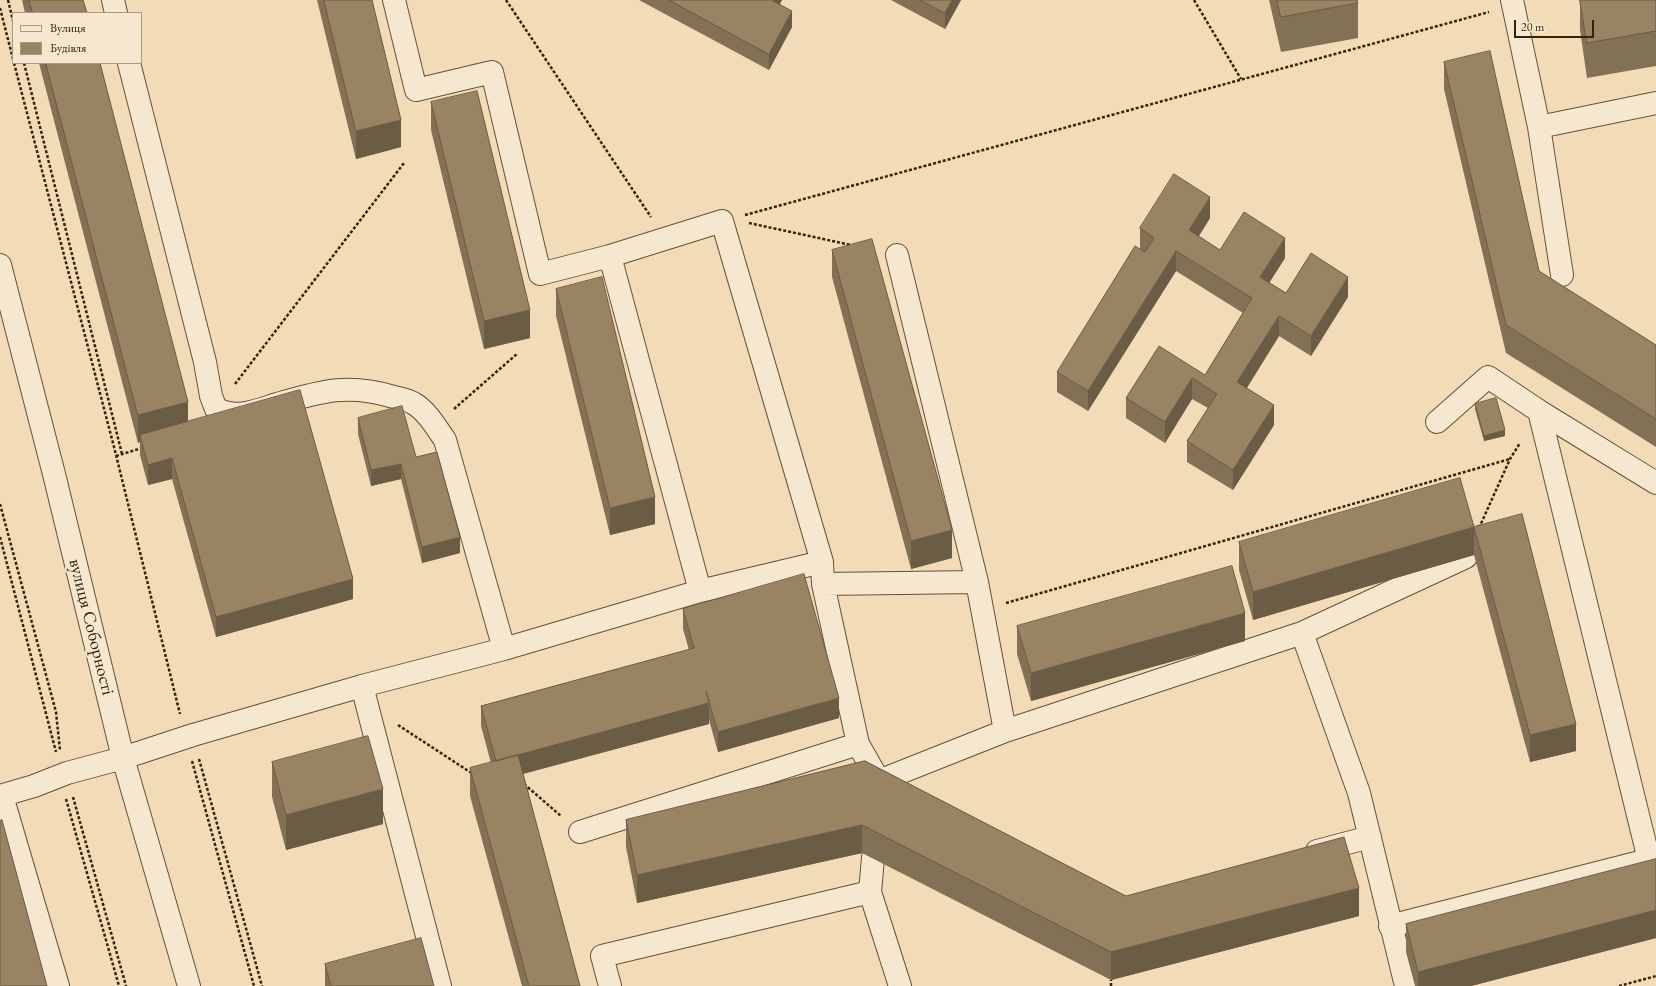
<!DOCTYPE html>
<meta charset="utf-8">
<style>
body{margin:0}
#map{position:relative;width:1656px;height:986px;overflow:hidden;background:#f1dcb7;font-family:"EB Garamond",serif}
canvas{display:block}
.legend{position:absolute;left:12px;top:12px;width:130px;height:52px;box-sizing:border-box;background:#f6e8d0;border:1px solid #aa9980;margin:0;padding:5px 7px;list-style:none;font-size:12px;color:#372208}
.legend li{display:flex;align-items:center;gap:8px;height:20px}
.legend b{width:20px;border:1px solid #aa9980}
.scale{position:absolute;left:1514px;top:20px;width:80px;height:18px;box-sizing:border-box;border:2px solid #372208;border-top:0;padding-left:5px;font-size:12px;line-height:14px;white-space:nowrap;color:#372208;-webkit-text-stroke:3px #f6e8d0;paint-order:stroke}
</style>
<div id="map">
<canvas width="1656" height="986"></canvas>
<ul class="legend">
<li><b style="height:5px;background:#f6e8d0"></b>Вулиця</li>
<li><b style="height:11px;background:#988363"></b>Будівля</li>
</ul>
<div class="scale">20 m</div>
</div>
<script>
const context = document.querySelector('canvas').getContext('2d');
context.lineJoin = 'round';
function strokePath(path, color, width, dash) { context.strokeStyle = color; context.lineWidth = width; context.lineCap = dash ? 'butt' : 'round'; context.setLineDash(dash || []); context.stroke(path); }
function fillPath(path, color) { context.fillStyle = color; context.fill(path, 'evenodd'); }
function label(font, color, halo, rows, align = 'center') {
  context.font = font + ' "EB Garamond",serif'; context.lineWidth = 4; context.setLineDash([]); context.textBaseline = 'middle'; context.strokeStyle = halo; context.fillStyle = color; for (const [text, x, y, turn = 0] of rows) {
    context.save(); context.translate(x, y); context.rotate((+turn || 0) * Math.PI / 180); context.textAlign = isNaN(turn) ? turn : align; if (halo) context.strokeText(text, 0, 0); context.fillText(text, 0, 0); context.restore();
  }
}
const path = new Path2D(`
 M8 0 13 21
 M506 0 651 217
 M1194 0 1241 79
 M0 8 13 59
 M14 63 114 447 180 714
 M24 63 122 454
 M745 215 1489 12
 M749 223 851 245
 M235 384 404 163
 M454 409 518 353
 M116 456 142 448
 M0 504 56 712 60 750
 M1479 528 1510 459 1520 443
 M0 537 56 752
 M1006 603 1510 459
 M398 725 473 774
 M199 759 262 986
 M192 761 254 986
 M524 784 561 816
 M73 797 126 986
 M66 799 119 986
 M1111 986V980
 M1619 986 1656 976`);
const minor = new Path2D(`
 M113 0 116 13
 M394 0 416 90 492 72 540 274 610 256 700 591
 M1512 0 1539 127
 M129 63 205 362 211 396 216 409C238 419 255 411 277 404 319 392 347 383 390 396 397 398 407 399 413 403 427 411 436 427 445 440L504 649
 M897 255 977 582 1005 731 1302 633 1359 793 1406 986
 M610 256 722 221 822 562
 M0 265 54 474 123 758 189 986
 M1562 275 1539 127 1656 103
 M1539 411 1649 860
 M1437 422 1488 377 1539 411 1656 483
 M823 584 977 582
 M1302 633 1466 557
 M362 686 440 986
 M858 744 879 781 887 785
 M879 790V781L1005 731
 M0 796 34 786 67 773 123 758 193 735 362 686 504 649 700 591 822 562 823 584 858 744 580 832
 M2 796 58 986
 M1317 851 1370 837
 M870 892 873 858
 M1390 926 1656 858
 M610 986 602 956 870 892 900 986`);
const wall = new Path2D(`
 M22 0H83L87 13H25Z
 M317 0H372L401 147 356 159Z
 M639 0H782L780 4 792 27 769 70Z
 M891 0H961L945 29Z
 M1269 0H1357L1358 3V38L1281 52Z
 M1580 0H1656V66L1587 78 1580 30Z
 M1444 62 1539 271 1656 345V447L1506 353 1444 89Z
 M39 63H100L188 421 353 599 216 637 172 479 148 485 140 455V442L138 443Z
 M431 102 530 338 484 349 431 130Z
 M1210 218 1199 236 1220 250 1285 258 1269 283 1286 293 1348 297 1311 356 1279 336 1247 388 1274 425 1233 490 1187 462V441L1208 408 1192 399 1165 443 1126 418V398L1205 375 1243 313 1176 271 1088 411 1057 392V372L1140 249V228Z
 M832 250 952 558 911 569 832 277Z
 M556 289 655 524 610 535 556 316Z
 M1475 404 1505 436 1484 441 1475 409Z
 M358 418 416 457 460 553 422 563 401 479 371 486 358 434Z
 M1474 527 1576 751 1530 762 1474 555 1253 620 1239 570V542Z
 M683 609 839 718 718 752 709 720V724L523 774 580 986H522L470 796V768L491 763 481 726V706L689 650 683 629Z
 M1017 626 1245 641 1031 701 1017 654Z
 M865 761 1126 896 1359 916 1111 980 862 853 637 903 626 847V820Z
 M272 762 383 824 286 850 272 797Z
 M1656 859V938L1471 986H1415L1406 952V924Z
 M325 964 434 986H325Z`);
const shadedWall = new Path2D(`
 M773 0H782L773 16Z
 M952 0H961L945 29V13Z
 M792 11V27L769 70V54Z
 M401 120V147L356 159V131Z
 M1210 197V218L1189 251V230Z
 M1285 238V258L1260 297V277Z
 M1176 251V271L1088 411V391Z
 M1348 277V297L1311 356V336Z
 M530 310V338L484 349V321Z
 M1279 316V336L1237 403V382Z
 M1192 378V399L1165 443V422Z
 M188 402V429L140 435V442L138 443V415Z
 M1274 405V425L1233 490V470Z
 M1505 430V436L1484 441V436Z
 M172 458V479L148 485V465Z
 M401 464V479L371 486V470Z
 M655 497V524L610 535V508Z
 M1474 527V555L1253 620V592Z
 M952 530V558L911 569V541Z
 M460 537V553L422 563V547Z
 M353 579V599L216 637V617Z
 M1245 613V641L1031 701V673Z
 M839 698V718L718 752V732Z
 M709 703V724L496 781V761Z
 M1576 724V751L1530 762V735Z
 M383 789V824L286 850V815Z
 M862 825V853L637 903V875Z
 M1359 888V916L1111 980V952Z
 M1656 910V938L1471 986H1418V972Z`);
const building = new Path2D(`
 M29 0H83L87 13H33Z
 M324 0H372L401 120 356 131Z
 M669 0H773V1L792 11 769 54Z
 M920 0H952L945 13Z
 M1277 0H1357L1358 3 1281 17Z
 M1580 0H1656V31L1587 43Z
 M1490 51 1539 271 1656 345V419L1506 325 1444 62Z
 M46 63H100L188 402 138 415Z
 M477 91 530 310 484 321 431 102Z
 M1174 174 1210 197 1189 230 1220 250 1244 212 1285 238 1260 277 1286 293 1311 253 1348 277 1311 336 1279 316 1237 382 1274 405 1233 470 1187 441 1217 394 1192 378 1165 422 1126 398 1159 346 1205 375 1252 298 1176 251 1088 391 1057 372 1135 246 1145 252 1154 238 1140 228Z
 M872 239 952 530 911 541 832 250Z
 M602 277 655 497 610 508 556 289Z
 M300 390 353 579 216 617 172 458 148 465 140 435Z
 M1496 398 1505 430 1484 436 1475 404Z
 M402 406 416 457 437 452 460 537 422 547 401 464 371 470 358 418Z
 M1460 478 1474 527 1253 592 1239 542Z
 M1522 514 1576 724 1530 735 1474 527Z
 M1232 566 1245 613 1031 673 1017 626Z
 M804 574 839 698 718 732 706 691 709 703 496 761 481 706 694 648 683 609Z
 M368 736 383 789 286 815 272 762Z
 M518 755 580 986H529L470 768Z
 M865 761 1126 896 1344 837 1359 888 1111 952 862 825 637 875 626 820Z
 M2 820 47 986H0V821Z
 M1656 859V910L1418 972 1406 924Z
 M421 938 434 986H331L325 964Z`);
const streetNames = [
 ["вулиця Соборності",91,627,76]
];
strokePath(minor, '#665034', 24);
strokePath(path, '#372208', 2.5, [3, 2]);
strokePath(minor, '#f6e8d0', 22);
fillPath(wall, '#837155');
fillPath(shadedWall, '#6a5c45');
fillPath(building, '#988363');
strokePath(building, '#6a5c45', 1);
label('18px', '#372208', '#f6e8d0', streetNames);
</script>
